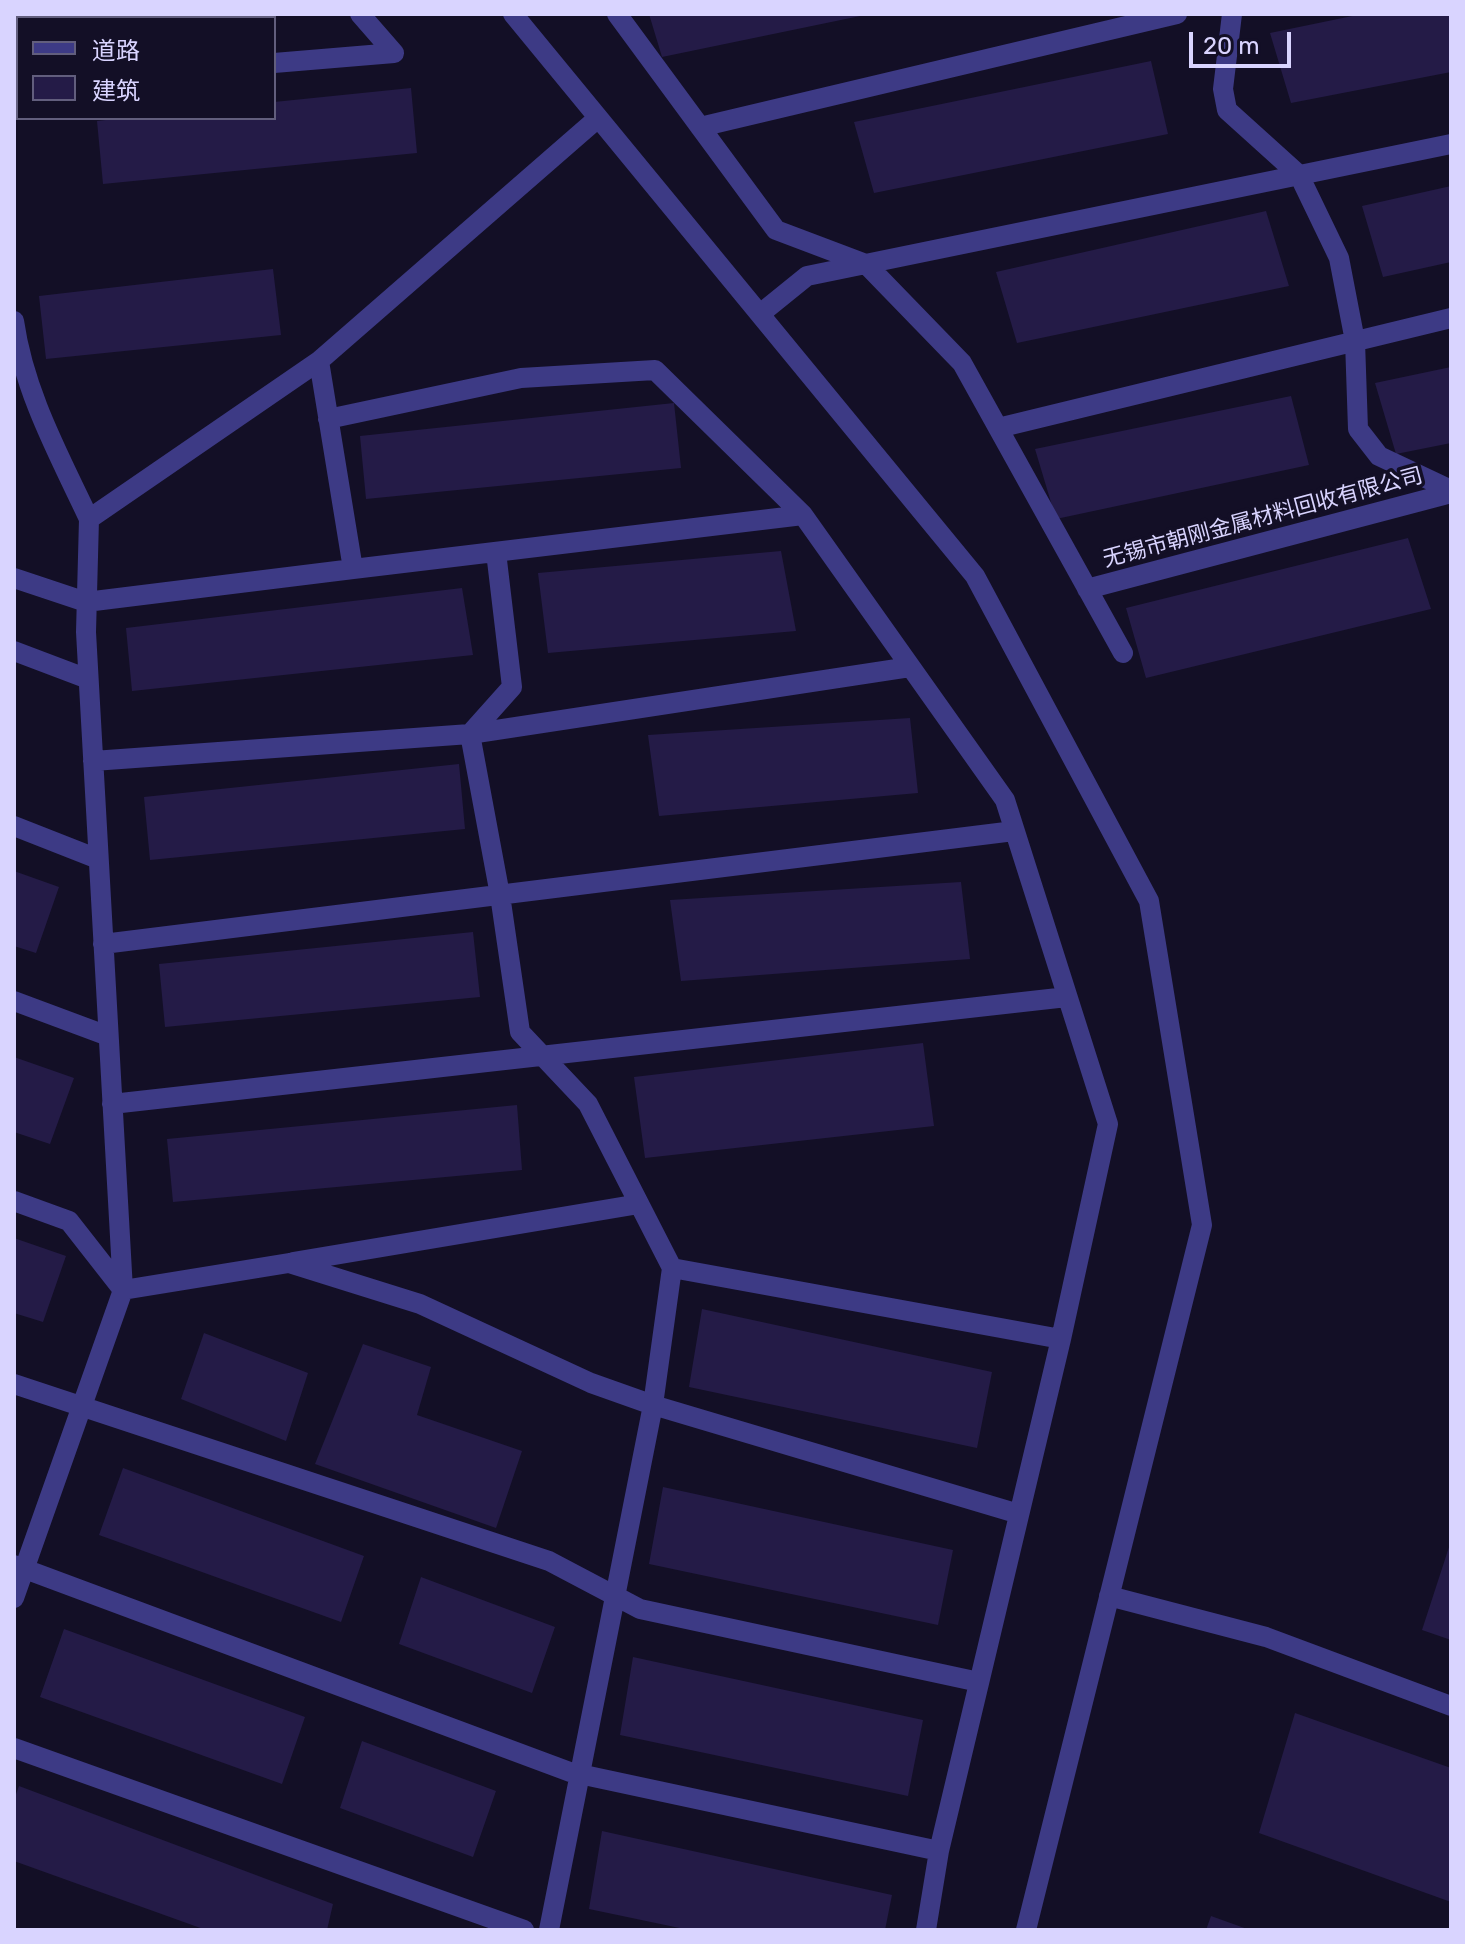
<!DOCTYPE html>
<meta charset="utf-8">
<style>
body{margin:0}
#map{position:relative;width:1465px;height:1944px;overflow:hidden;background:#130f26;font-family:Rubik,"Noto Sans SC",sans-serif}
canvas{display:block}
.frame{position:absolute;inset:0;border:16px solid #d9d4ff;pointer-events:none}
.legend{position:absolute;left:16px;top:16px;width:260px;height:104px;box-sizing:border-box;background:#130f26;border:2px solid #625e7d;margin:0;padding:10px 14px;list-style:none;font-size:24px;color:#d9d4ff}
.legend li{display:flex;align-items:center;gap:16px;height:40px}
.legend b{width:40px;border:2px solid #625e7d}
.scale{position:absolute;left:1189px;top:32px;width:102px;height:36px;box-sizing:border-box;border:4px solid #d9d4ff;border-top:0;padding-left:10px;font-size:24px;line-height:28px;white-space:nowrap;color:#d9d4ff;-webkit-text-stroke:6px #130f26;paint-order:stroke}
</style>
<div id="map">
<canvas width="1465" height="1944"></canvas>
<div class="frame"></div>
<ul class="legend">
<li><b style="height:10px;background:#3d3a85"></b>道路</li>
<li><b style="height:22px;background:#241b47"></b>建筑</li>
</ul>
<div class="scale">20 m</div>
</div>
<script>
const context = document.querySelector('canvas').getContext('2d');
context.lineJoin = 'round';
function fillPath(path, color) { context.fillStyle = color; context.fill(path, 'evenodd'); }
function strokePath(path, color, width, dash) { context.strokeStyle = color; context.lineWidth = width; context.lineCap = dash ? 'butt' : 'round'; context.setLineDash(dash || []); context.stroke(path); }
function label(font, color, halo, rows, align = 'center') {
  context.font = font + ' Rubik,"Noto Sans SC",sans-serif'; context.lineWidth = 7; context.setLineDash([]); context.textBaseline = 'middle'; context.strokeStyle = halo; context.fillStyle = color; for (const [text, x, y, turn = 0] of rows) {
    context.save(); context.translate(x, y); context.rotate((+turn || 0) * Math.PI / 180); context.textAlign = isNaN(turn) ? turn : align; if (halo) context.strokeText(text, 0, 0); context.fillText(text, 0, 0); context.restore();
  }
}
const building = new Path2D(`
 M14 14H46V16L14 19Z
 M649 14H865V15L662 57Z
 M1362 14H1451V72L1291 103 1270 33Z
 M1151 61 1168 134 874 193 854 122Z
 M411 88 417 153 103 184 97 121 123 118H274V102Z
 M1451 186V262L1383 277 1362 206Z
 M1266 211 1289 286 1017 343 996 272Z
 M273 269 281 335 46 359 39 296Z
 M1451 367V443L1396 454 1375 383Z
 M1291 396 1309 465 1056 519 1035 449Z
 M674 403 681 468 366 499 360 436Z
 M1408 538 1431 609 1146 678 1126 608Z
 M781 551 796 631 548 653 538 573Z
 M462 588 473 655 132 691 126 628Z
 M910 718 918 793 659 816 648 735Z
 M459 764 465 829 150 860 144 797Z
 M14 871 59 887 36 953 14 946Z
 M961 882 970 959 681 981 670 900Z
 M473 932 480 997 165 1027 159 964Z
 M923 1043 934 1126 645 1158 634 1077Z
 M14 1057 74 1078 50 1144 14 1132Z
 M517 1105 522 1170 173 1202 167 1139Z
 M14 1238 66 1256 43 1322 14 1313Z
 M702 1309 992 1372 977 1448 689 1387Z
 M204 1333 308 1373 286 1441 181 1399Z
 M363 1344 431 1367 417 1415 522 1451 496 1528 315 1464Z
 M123 1468 364 1556 341 1622 99 1535Z
 M663 1487 953 1550 938 1625 649 1564Z
 M1450 1544H1451V1640L1422 1630Z
 M421 1577 555 1627 532 1693 399 1644Z
 M64 1629 305 1717 282 1784 40 1697Z
 M633 1657 923 1720 908 1796 620 1735Z
 M1295 1713 1451 1768V1902L1259 1833Z
 M362 1741 496 1791 473 1857 340 1808Z
 M19 1786 333 1904 327 1930H206L14 1861V1800Z
 M602 1831 892 1895 885 1930H689L589 1909Z
 M1211 1916 1250 1930H1206Z`);
const minor = new Path2D(`
 M360 14 394 53
 M513 14 975 576 1149 901 1202 1225 1026 1930
 M617 14 776 230 866 264 962 363 1123 653
 M1232 14 1223 89 1227 110 1299 175 1339 258 1355 341 1358 429 1379 456 1451 490
 M274 63 394 53
 M14 86H18
 M700 127 1177 14
 M760 314 807 276 1451 144
 M14 321C24 392 59 455 89 519
 M319 361 353 569 803 515
 M328 419 521 378 655 370 803 515 1005 800 1108 1124 1061 1339 939 1851 926 1930
 M998 428 1451 318
 M496 552 512 687 470 734 500 895 520 1032 588 1104 672 1268 1061 1339
 M14 578 86 602 353 569
 M1087 589 1451 493
 M14 651 88 679
 M93 761 470 734 910 667
 M14 826 98 859
 M103 944 1014 831
 M14 1001 108 1036
 M112 1104 1067 997
 M14 1201 69 1221 123 1290 289 1263 420 1304 591 1383 653 1405 672 1268
 M293 1262 639 1204
 M14 1384 549 1561 640 1609 979 1682
 M14 1565 570 1772 939 1851
 M1109 1596 1266 1637 1451 1706
 M14 1598 123 1290 86 632 89 519 319 361 598 118
 M14 1748 524 1930
 M549 1930 653 1405 1019 1514`);
const streetNames = [
 ["无锡市朝刚金属材料回收有限公司",1263,518,-15]
];
fillPath(building, '#241b47');
strokePath(minor, '#3d3a85', 20);
label('22px', '#d9d4ff', '#130f26', streetNames);
</script>
